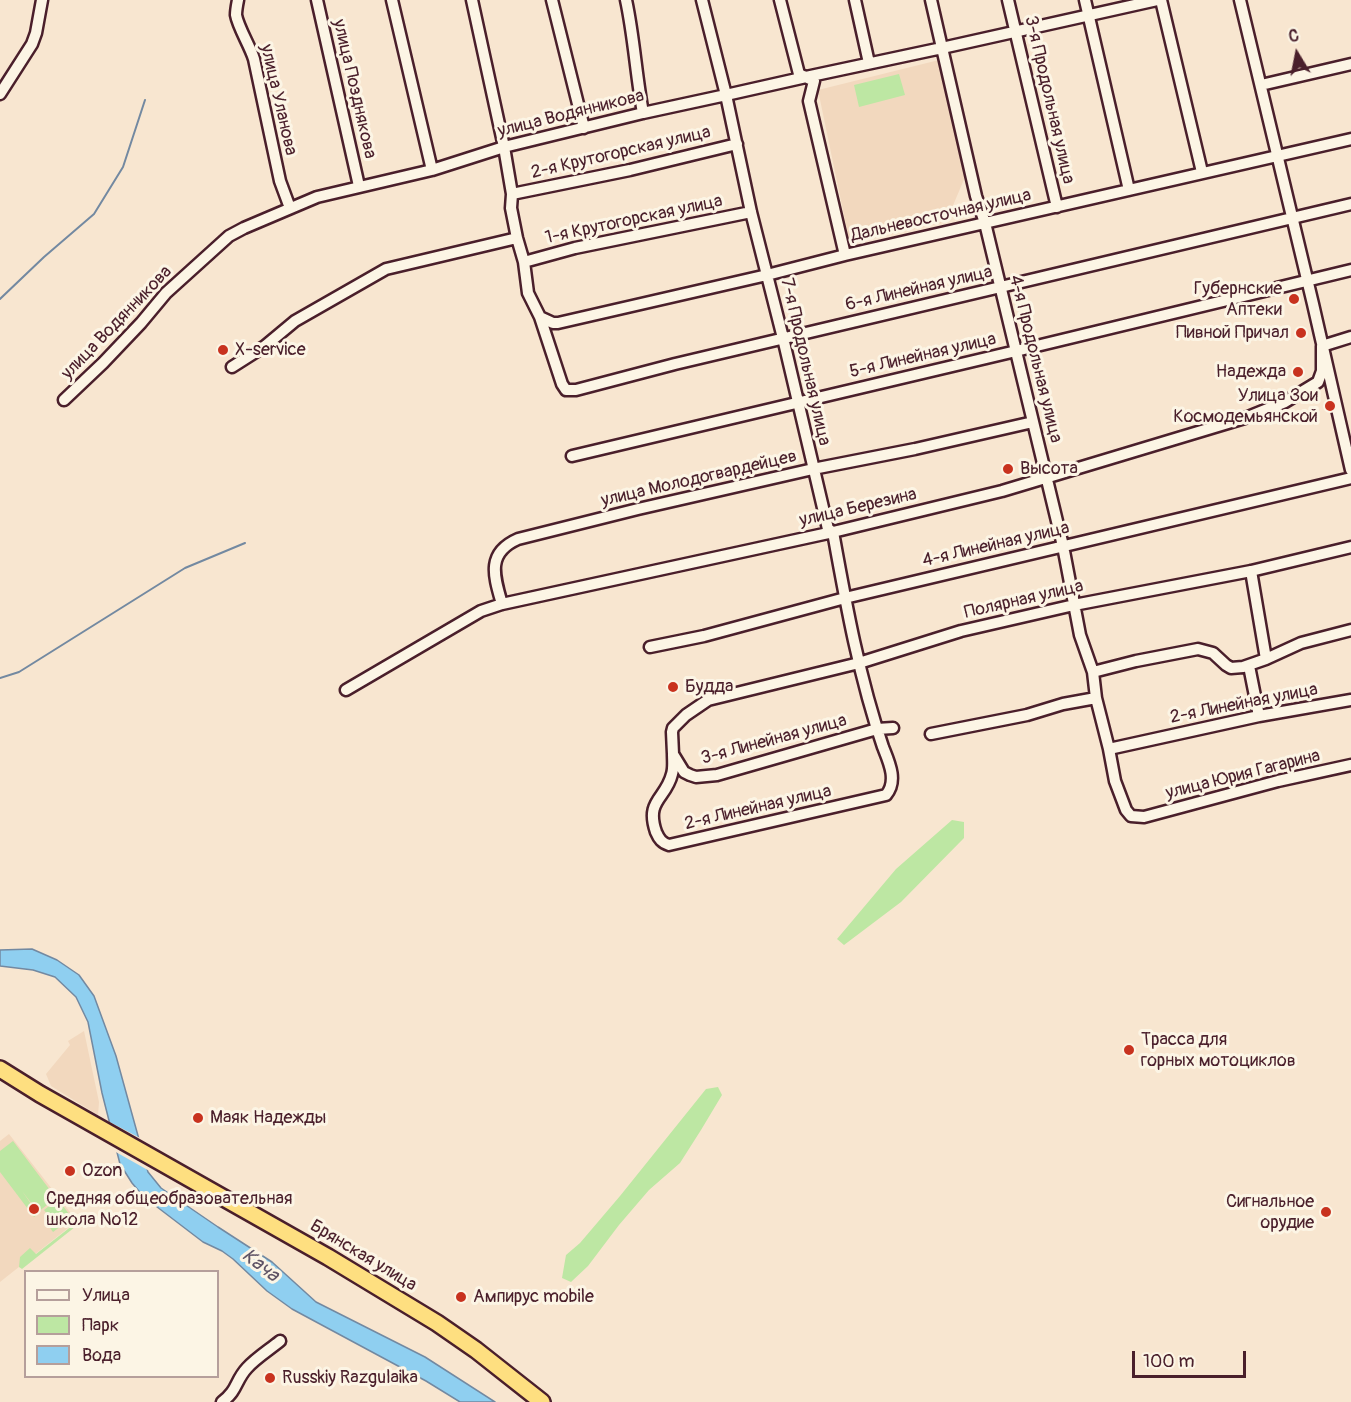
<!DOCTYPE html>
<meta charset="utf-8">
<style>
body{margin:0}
#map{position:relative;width:1351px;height:1402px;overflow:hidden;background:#f8e6d0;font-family:Pangolin,sans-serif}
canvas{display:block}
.legend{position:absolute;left:24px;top:1270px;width:195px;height:108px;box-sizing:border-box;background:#fcf5e5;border:2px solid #b59f9b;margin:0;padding:8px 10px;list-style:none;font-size:18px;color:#4a1f2b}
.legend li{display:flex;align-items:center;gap:12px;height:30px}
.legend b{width:30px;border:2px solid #b59f9b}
.north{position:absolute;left:1267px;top:24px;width:60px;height:60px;-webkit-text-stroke:4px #fcf5e5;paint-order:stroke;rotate:350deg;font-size:16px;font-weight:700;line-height:24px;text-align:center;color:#4a1f2b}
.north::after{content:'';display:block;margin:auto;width:21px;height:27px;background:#4a1f2b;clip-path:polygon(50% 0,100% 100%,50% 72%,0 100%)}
.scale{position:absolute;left:1132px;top:1351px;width:114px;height:27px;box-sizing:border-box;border:3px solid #4a1f2b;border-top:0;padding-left:8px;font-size:18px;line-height:21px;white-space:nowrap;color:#4a1f2b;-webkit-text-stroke:4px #fcf5e5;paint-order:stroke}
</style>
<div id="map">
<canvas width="1351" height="1402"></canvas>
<ul class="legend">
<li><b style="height:8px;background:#fcf5e5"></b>Улица</li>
<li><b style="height:16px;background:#bde7a3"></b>Парк</li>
<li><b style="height:16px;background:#8fcff0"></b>Вода</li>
</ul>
<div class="north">С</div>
<div class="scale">100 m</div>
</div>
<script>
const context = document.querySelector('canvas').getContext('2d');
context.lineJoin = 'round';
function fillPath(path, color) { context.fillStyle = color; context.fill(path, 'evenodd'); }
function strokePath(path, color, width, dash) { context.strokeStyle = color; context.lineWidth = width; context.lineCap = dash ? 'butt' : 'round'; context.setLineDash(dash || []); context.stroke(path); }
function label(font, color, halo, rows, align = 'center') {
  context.font = font + ' Pangolin,sans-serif'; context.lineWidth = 6; context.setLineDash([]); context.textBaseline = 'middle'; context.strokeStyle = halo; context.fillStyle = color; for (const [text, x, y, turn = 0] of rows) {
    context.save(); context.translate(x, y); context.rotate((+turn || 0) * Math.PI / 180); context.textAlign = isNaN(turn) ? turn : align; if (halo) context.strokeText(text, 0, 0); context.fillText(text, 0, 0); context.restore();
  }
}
const built = new Path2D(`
 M939 60 965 177 946 222 850 244 818 90Z
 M84 1031 99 1102 98 1115 51 1086 46 1074 70 1045 68 1041Z
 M9 1134 77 1221 0 1282V1141Z`);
const green = new Path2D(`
 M899 74 905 95 859 107 854 85Z
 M952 820 964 822V838L901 902 844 945 837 939 896 869Z
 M718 1087 722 1095 701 1130 680 1163 649 1190 619 1225 588 1266 571 1282 562 1278 566 1255 580 1243 620 1196 706 1089Z
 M13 1141 56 1198 38 1212 22 1191 38 1214 34 1217 0 1172V1151Z
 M58 1199 72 1218 53 1232 48 1225 53 1221 44 1210Z
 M73 1225 75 1227 22 1269 19 1267 20 1257 30 1248 36 1254Z`);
const water = new Path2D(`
 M32 949 57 960 79 975 94 996 116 1056 148 1172 161 1188 218 1227 272 1262 316 1302 425 1357 495 1402H460L426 1381 292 1309 267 1291 233 1259 222 1251 203 1242 144 1197 132 1183 120 1164 102 1093 88 1022 76 997 55 977 33 970 0 966V950Z`);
const pier = new Path2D(`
 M106 1120 142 1139 153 1173 114 1151Z`);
const stream = new Path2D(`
 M0 299 44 257 94 214 123 167 145 100
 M0 678 19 672 185 568 245 543`);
const minor = new Path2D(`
 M238 0C237 5 236 10 236 15 238 27 250 46 254 59L280 181 290 208
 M317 0 359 186
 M392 0 432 170
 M472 0 504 147 512 194 511 208 517 238 524 262 528 293 540 317 562 384 566 390H576L675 364 1351 204
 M552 0 584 128
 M626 0C634 37 636 75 643 113
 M780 0 799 74 814 81 809 101 845 255
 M855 0 869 63
 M931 0 976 196 985 223 1063 546 1080 635 1093 672 1096 698 1109 749 1115 781 1126 810 1131 816 1144 817 1278 781 1351 765
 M1008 0 1057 207
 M1085 0 1129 190
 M1161 0 1202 172
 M1240 0 1313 304 1351 470
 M1261 85 1351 64
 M0 94 32 44 36 33 42 0
 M512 194 630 170 737 144
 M524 262 575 248 751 212
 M540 317 553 323H558L767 275 845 255 1351 139
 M232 367 265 346 295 321 386 269 517 238
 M64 400 103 363 141 323 166 293 229 236 244 228 317 197 432 170 504 147 643 113 726 95 806 77 942 48 1157 0
 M572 456 1016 351 1351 270
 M1251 571 1266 659
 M502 604C494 576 486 553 518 539L638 509 813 469 915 449 1033 422
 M650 647 704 636 845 598 1351 478
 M1249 666 1259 716
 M1093 672 1136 661 1198 649 1213 653 1226 665 1231 668 1243 667 1266 659 1301 643 1351 630
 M346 690 481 611 502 604 833 532 1002 491 1248 417 1285 402 1318 382 1322 371V346L1351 337
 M893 728 877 729 717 775 696 777 690 775 684 772 673 754 672 732 673 728 686 715 708 700 859 663 961 631 1074 605 1251 571 1351 547
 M931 734 1027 715 1063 704 1096 698
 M1109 749 1259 716 1351 700
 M673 754C673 761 674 768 672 774 666 799 645 800 656 832 659 839 662 843 669 845L886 795C898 781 889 762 883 747 859 677 846 604 833 532L828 529 783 338 751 212 726 95 702 0
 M222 1402C238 1390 235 1381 247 1368 256 1358 269 1350 280 1341`);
const highway = new Path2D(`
 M0 1069 40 1094 328 1257 437 1323 476 1350 542 1402`);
const markers = [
 [1294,299,6,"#c8321e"],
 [1301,333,6,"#c8321e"],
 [223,350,6,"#c8321e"],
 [1298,372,6,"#c8321e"],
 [1330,406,6,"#c8321e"],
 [1008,469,6,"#c8321e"],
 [673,687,6,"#c8321e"],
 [1129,1050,6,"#c8321e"],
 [198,1118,6,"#c8321e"],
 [70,1171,6,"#c8321e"],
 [34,1209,6,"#c8321e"],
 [1326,1212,6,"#c8321e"],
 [461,1297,6,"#c8321e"],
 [270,1378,6,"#c8321e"]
];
const streetNames = [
 ["улица Позднякова",354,89,77],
 ["улица Уланова",278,100,77],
 ["3-я Продольная улица",1049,100,77],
 ["улица Водянникова",571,114,-14],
 ["2-я Крутогорская улица",621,153,-13],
 ["Дальневосточная улица",941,216,-13],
 ["1-я Крутогорская улица",634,220,-12],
 ["6-я Линейная улица",919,289,-13],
 ["улица Водянникова",117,323,-46],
 ["5-я Линейная улица",923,356,-13],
 ["4-я Продольная улица",1035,359,76],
 ["7-я Продольная улица",805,362,77],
 ["улица Молодогвардейцев",699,479,-13],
 ["улица Березина",858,508,-13],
 ["4-я Линейная улица",996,545,-13],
 ["Полярная улица",1024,600,-13],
 ["2-я Линейная улица",1244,704,-11],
 ["3-я Линейная улица",774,740,-15],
 ["улица Юрия Гагарина",1243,775,-14],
 ["2-я Линейная улица",758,808,-13],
 ["Брянская улица",363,1256,31]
];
const poiNames = [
 ["Губернские",1282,289,"right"],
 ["Аптеки",1282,310,"right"],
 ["Пивной Причал",1289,333,"right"],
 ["X-service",235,350],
 ["Надежда",1286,372,"right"],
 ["Улица Зои",1318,396,"right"],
 ["Космодемьянской",1318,417,"right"],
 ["Высота",1020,469],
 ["Будда",685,687],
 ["Трасса для",1141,1040],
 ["горных мотоциклов",1141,1061],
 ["Маяк Надежды",210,1118],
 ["Ozon",82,1171],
 ["Средняя общеобразовательная",46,1199],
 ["школа №12",46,1220],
 ["Сигнальное",1314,1202,"right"],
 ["орудие",1314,1223,"right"],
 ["Ампирус mobile",473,1297],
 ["Russkiy Razgulaika",282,1378]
];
const waterNames = [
 ["Кача",260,1266,38]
];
fillPath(built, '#f2d8be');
fillPath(green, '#bde7a3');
fillPath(water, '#8fcff0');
strokePath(water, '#7389a1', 1.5);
fillPath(pier, '#f8e6d0');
strokePath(stream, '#7389a1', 2);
strokePath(minor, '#4a1f2b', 15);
strokePath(highway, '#4a1f2b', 20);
strokePath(minor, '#fcf5e5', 10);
strokePath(highway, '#fedf80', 15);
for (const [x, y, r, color] of markers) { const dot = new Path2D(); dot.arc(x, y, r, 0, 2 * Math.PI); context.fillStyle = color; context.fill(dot); strokePath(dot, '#fcf5e5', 2); }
label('18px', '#4a1f2b', '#fcf5e5', streetNames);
label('18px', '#4a1f2b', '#fcf5e5', poiNames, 'left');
label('italic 20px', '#5f5466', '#fcf5e5', waterNames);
</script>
